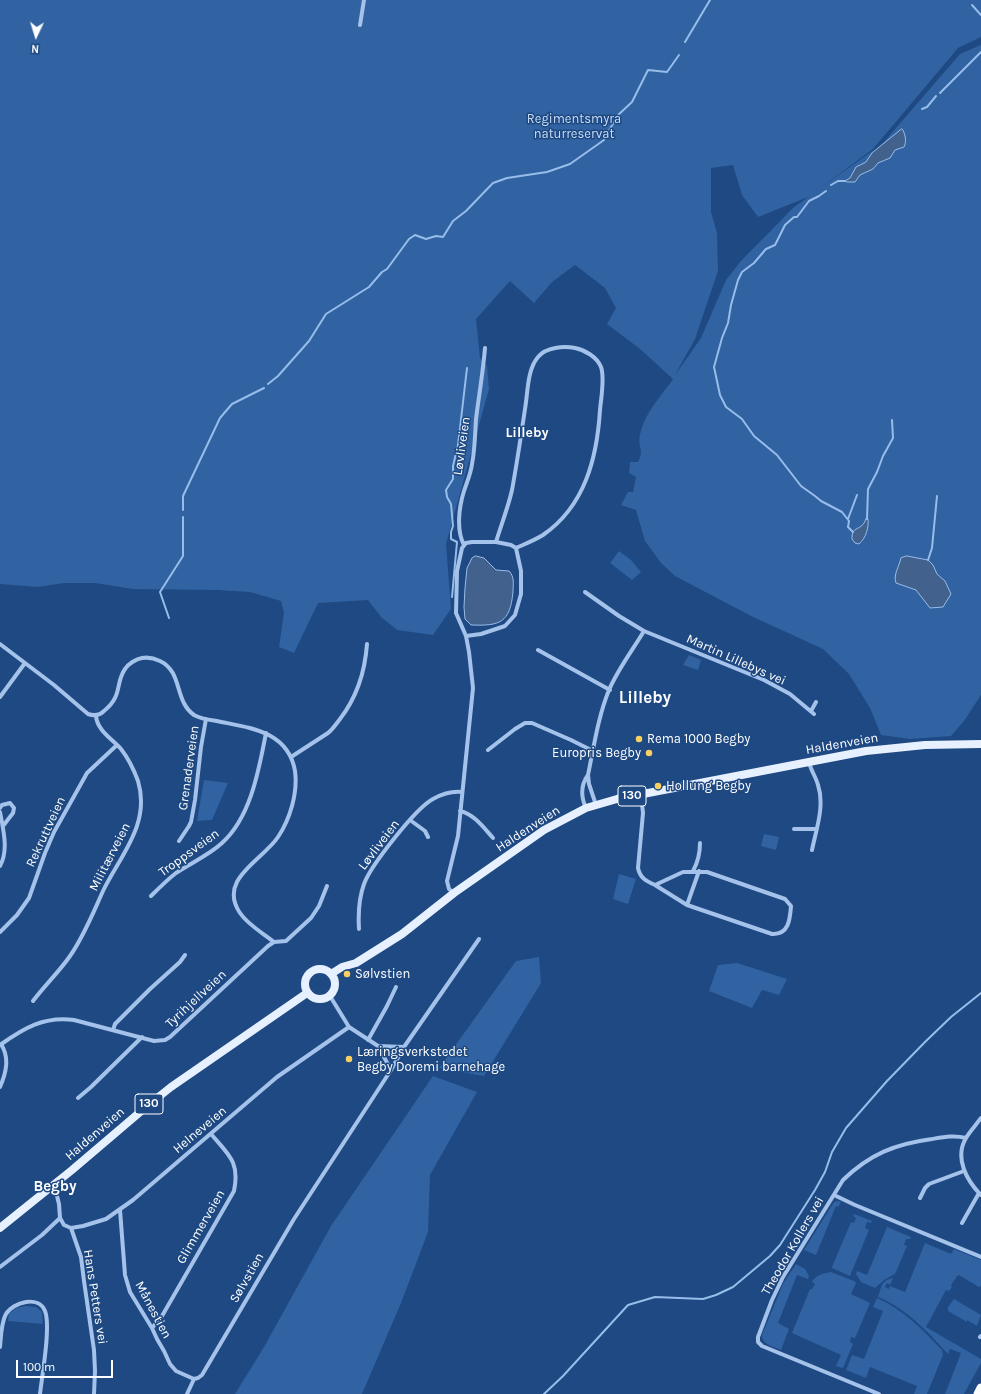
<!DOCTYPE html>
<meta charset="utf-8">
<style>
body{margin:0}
#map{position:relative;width:981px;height:1394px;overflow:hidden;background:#1e4983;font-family:Karla,sans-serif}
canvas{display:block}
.north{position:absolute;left:16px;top:16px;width:40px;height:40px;-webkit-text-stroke:3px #1e4983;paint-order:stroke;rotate:184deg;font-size:11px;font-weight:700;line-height:16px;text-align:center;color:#fff}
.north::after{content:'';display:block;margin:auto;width:14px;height:18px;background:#fff;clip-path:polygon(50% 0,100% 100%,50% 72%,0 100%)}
.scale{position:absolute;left:16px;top:1360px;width:97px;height:18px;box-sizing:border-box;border:2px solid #fff;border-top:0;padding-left:5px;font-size:12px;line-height:14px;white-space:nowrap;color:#fff;-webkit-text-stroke:3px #1e4983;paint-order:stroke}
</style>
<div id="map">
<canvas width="981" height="1394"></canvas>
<div class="north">N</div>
<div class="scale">100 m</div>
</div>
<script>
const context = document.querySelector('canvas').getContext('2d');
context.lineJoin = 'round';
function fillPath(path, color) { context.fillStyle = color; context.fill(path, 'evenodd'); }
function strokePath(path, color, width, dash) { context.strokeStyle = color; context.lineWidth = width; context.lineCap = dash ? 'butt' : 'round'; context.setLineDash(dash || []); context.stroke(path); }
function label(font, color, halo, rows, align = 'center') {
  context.font = font + ' Karla,sans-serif'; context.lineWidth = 3; context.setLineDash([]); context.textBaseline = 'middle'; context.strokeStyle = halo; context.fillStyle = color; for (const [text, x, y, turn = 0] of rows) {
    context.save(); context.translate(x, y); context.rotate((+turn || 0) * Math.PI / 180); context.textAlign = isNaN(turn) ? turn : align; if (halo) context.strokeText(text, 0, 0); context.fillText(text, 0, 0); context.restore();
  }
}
const green = new Path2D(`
 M0 0H981V37L958 48 873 149 819 189 871 152 877 150 960 54 981 45V695L964 721 951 736 910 739 881 735 870 708 849 674 823 649 751 616 675 576 661 563 645 541 636 510 621 505 628 492H633L636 477 629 473 630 462H638C645 450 637 446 640 435 644 414 661 396 673 379L640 349 607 324 616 308 605 288 575 265 552 282 534 303 510 281 476 319 480 358 487 366 489 389 446 544 451 609 433 635 397 630 381 617 368 600 318 603 294 653 279 647 284 613 281 601 250 592 217 590 133 589 95 583H64L38 587 0 584ZM733 165 742 195 758 217 808 197 793 208 740 262 726 280 701 338 675 375 695 339 718 271 717 233 711 212V168Z
 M619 551 631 560 641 572 632 580 610 563Z
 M689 655 701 660 698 670 683 665Z
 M204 780 228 783 212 820 197 821Z
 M764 834 779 837 776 850 761 846Z
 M619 874 636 879 628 904 613 899Z
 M539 957 541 983 484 1076 439 1068 516 961Z
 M737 963 787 979 779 995 762 990 752 1008 709 991 718 965Z
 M433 1076 477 1092 430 1175 428 1232 401 1303 362 1394H235L264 1347 331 1226Z
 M838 1201 841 1202 838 1207 836 1206 816 1255 804 1250 834 1202Z
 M854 1214 872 1221 871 1223 867 1222 865 1228 869 1230 850 1276 832 1268V1267L851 1222 854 1223 856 1218 853 1216Z
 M887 1227 911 1237 910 1239H906L904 1245 907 1246 895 1274 884 1280 875 1288 861 1282 856 1274 857 1271 867 1275Z
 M925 1243 951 1254 954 1249 981 1260V1286L979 1287 959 1275 957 1276 951 1285 952 1287 949 1291 946 1290 926 1327 981 1359V1363L964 1394H945L961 1353 950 1349 948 1354C927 1331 907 1309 878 1297 882 1287 880 1281 893 1278L890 1285 887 1283 885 1287 889 1289 890 1286 905 1292Z
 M796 1264 805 1269 809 1276 808 1279 797 1275 778 1323 789 1329 781 1350C773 1346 762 1345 762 1335L783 1284Z
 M831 1272 854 1281 856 1283 851 1294 870 1303 855 1338 851 1337 850 1342 853 1344 843 1368 836 1366 841 1355 792 1333 810 1289H812L815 1284 812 1282C815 1275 825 1273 831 1272Z
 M877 1298C904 1310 922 1329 942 1350L943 1355 927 1394H914L917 1386 870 1367 866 1378 846 1370 852 1355 864 1359 883 1311 873 1307Z
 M954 1299 981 1315 977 1326 967 1320V1322L948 1311V1307Z
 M26 1306 36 1307 42 1312 43 1324 8 1321 9 1314 16 1308Z`);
const water = new Path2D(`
 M902 129 903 130C905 135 907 141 904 147L895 150 890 158 878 163 873 169 860 175 855 182H847L845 181 850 178 856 167 866 162 872 153Z
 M866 519H868C869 527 866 538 859 544L855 543 852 539C851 525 862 532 866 519Z
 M476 556 484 558 496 570 509 571C515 577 513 585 513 592 510 623 500 626 471 625L465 619 464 607 465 588 467 568 472 558Z
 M907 556 928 560 933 565 937 574 945 581 951 594 943 607 930 608 916 590 896 583C893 575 899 567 901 558Z`);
const stream = new Path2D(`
 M972 5 981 15
 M685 42 710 0
 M940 93 981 52
 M922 109 927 107 936 96
 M831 185 838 181H845
 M826 191 819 196 809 201 797 217H794L785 225 775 245 766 249 754 263 742 272 738 280 731 305 728 323 722 338 714 367 720 395 726 407 742 419 754 436 777 455 801 486 815 496 821 501 842 512 849 521 848 527 853 532
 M268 384 278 376 309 341 326 314 369 287 382 272 387 269 409 239 415 235 426 239 436 236 443 237 453 221 466 211 493 183 507 178 547 172 570 164 604 140 617 116 632 102 648 70 667 72 679 55
 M183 510V496L220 418 232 404 264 388
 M848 519 857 495
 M867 519 868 489 877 472 883 456 893 438 892 420
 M928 560 932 548 937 496
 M452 597 457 542 451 539V532L453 526 451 504 447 497 446 490 453 479V466L458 445 467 368
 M169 618 160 592 183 556V517
 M544 1394 563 1376 628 1305 655 1297 703 1299 716 1295 733 1287 770 1256 780 1245 815 1190 825 1172 832 1152 846 1128 887 1081 925 1042 951 1017 981 993`);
const street = new Path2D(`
 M360 25 364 0
 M496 542C501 525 508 508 512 490 517 463 521 436 525 409 528 392 527 370 538 357 546 347 564 346 575 348 585 350 597 357 601 367 605 378 601 398 600 410 597 458 585 506 543 535 535 540 525 544 516 548
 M464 545C456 530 459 507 464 491 467 482 471 473 472 464 475 449 475 434 476 419 479 395 483 372 485 348
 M585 592 619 616 644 631C632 651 618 669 609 690 598 717 594 746 588 775L589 784 596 805
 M644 631 764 680 790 694 814 714
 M0 644 54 685 88 714C94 716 99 716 104 711 123 696 115 683 125 669 128 664 136 659 142 658 148 657 154 658 160 661 183 672 174 701 194 715 201 719 210 720 217 721 250 728 288 731 295 771 298 793 290 819 278 837 263 860 217 879 240 913 248 925 263 933 274 942
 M538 650 610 690
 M0 697 25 663
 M811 711 816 702
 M488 750 515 729 525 723H532L571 740 593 751
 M291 757 328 733C333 729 336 724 340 719 357 697 365 672 367 644
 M809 762C811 771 816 777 818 785 825 806 816 830 812 850
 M641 795 643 813 638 868C640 878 646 881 655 885L683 872H707L785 899 791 906C790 919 789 935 772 934L687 905 655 885
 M0 808 2 805 10 803 14 808 13 813 3 826
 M586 808C581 797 580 786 588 775
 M460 811C474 814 484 828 493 838
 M0 812C3 829 9 850 0 866
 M410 820 425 831 428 837
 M794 829H816
 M179 841 189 826 191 822 195 800 201 747 206 719
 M693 871C698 862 700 854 700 843
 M454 893 449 889 447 881 458 836 473 688 469 652 466 636 456 613 457 571 462 548 466 543 472 542H496L511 545 516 548 521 571V594L515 615 505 626 481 634 466 636
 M151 896C159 888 167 880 176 873 191 863 209 855 222 843 251 817 259 769 266 733
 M687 905 699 871
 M359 929C358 913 359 898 364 884 371 865 416 808 433 799 442 794 452 791 462 792
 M0 932 17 915 29 898 45 853 54 832 82 782 87 773 117 745
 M330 996 349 1027 378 1046 391 1070 404 1047 378 1046
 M33 1001C45 985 59 972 70 956 84 936 93 913 103 891 120 856 151 824 138 781 134 770 128 758 121 749 112 739 97 730 96 716
 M113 1030 115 1024 150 989 180 962 185 955
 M368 1040 387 1006 396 987
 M0 1045C24 1028 44 1016 74 1020L154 1041 165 1040 170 1037 268 946 274 942 286 941 311 918 319 906 327 886
 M404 1047 479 939
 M0 1087C6 1073 10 1058 1 1044
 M78 1098 91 1087 142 1037
 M981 1118C976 1125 970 1131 966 1138 954 1158 967 1181 981 1195
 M51 1187 57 1196 59 1204 60 1218 64 1225 71 1228 83 1226 106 1219 133 1200 277 1077 349 1027
 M834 1195 855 1205 981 1257
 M920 1198 925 1188 929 1184 964 1171
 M120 1210 125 1275 130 1292 152 1328 157 1339 164 1351 170 1364 176 1371 194 1379
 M962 1223 979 1193
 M71 1228 81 1257 84 1281 94 1350 95 1371 94 1394
 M0 1267 42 1235 60 1218
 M152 1328 162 1316 234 1191C240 1162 229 1155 211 1134
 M980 1337 981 1336
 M0 1347C1 1337 1 1323 6 1314 13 1302 39 1295 45 1311 51 1326 42 1376 40 1394
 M187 1394 194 1379 198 1378 202 1375 294 1219 391 1070
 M879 1394 762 1346 758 1342V1337L772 1300 783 1277 843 1180C870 1154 895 1144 932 1139 944 1137 954 1135 966 1138`);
const primary = new Path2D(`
 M305 984a15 15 0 1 1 30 0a15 15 0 1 1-30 0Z
 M331 974 342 967 356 963 402 934 454 893 544 830 586 808 617 799 866 751 925 745 981 744
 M0 1228 72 1170 146 1107 171 1087 307 993`);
const highway = new Path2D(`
 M978 1394 981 1388`);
const markers = [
 [639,739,4,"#f9cf62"],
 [649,753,4,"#f9cf62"],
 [658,786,4,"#f9cf62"],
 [347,974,4,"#f9cf62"],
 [349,1059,4,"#f9cf62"]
];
const shields = [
 [632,796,28],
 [149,1104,28]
];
const shieldNames = [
 ["130",632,796],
 ["130",149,1104]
];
const parkNames = [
 ["Regimentsmyra",574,119],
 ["naturreservat",574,134]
];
const streetNames = [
 ["Løvliveien",462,446,-82],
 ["Martin Lillebys vei",736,660,24],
 ["Haldenveien",842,744,-10],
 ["Grenaderveien",189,768,-82],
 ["Haldenveien",528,829,-33],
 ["Rekruttveien",46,832,-65],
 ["Løvliveien",379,845,-53],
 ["Troppsveien",189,853,-36],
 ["Militærveien",110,857,-63],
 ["Tyrihjellveien",196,999,-43],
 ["Helneveien",200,1130,-40],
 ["Haldenveien",95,1134,-41],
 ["Glimmerveien",201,1227,-60],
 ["Theodor Kollers vei",793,1246,-60],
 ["Sølvstien",247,1278,-60],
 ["Hans Petters vei",95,1297,81],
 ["Månestien",153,1310,62]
];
const poiNames = [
 ["Rema 1000 Begby",647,739],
 ["Europris Begby",641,753,"right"],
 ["Hollung Begby",666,786],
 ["Sølvstien",355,974],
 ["Læringsverkstedet",357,1052],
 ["Begby Doremi barnehage",357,1067]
];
const neighbourhoodNames = [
 ["Lilleby",527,433]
];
const quarterNames = [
 ["Begby",55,1187]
];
const districtNames = [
 ["Lilleby",645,698]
];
fillPath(green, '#3162a1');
fillPath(water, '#42628d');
strokePath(water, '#97bdeb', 1);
strokePath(stream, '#97bdeb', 2);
strokePath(street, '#a4c2ea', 4);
strokePath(primary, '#e7f0fe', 8);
strokePath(highway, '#fff', 9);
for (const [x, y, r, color] of markers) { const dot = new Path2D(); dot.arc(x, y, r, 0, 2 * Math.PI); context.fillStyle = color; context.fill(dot); strokePath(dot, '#1e4983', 1.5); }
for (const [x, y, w] of shields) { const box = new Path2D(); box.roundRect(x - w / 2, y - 10, w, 20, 3); context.fillStyle = '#1e4983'; context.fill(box); strokePath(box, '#fff', 1); }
label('bold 12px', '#fff', null, shieldNames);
label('13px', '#c8ddf7', '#1e4983', parkNames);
label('13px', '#fff', '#1e4983', streetNames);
label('13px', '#fff', '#1e4983', poiNames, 'left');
label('bold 14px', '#fff', '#1e4983', neighbourhoodNames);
label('bold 15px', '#fff', '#1e4983', quarterNames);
label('bold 17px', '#fff', '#1e4983', districtNames);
</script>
